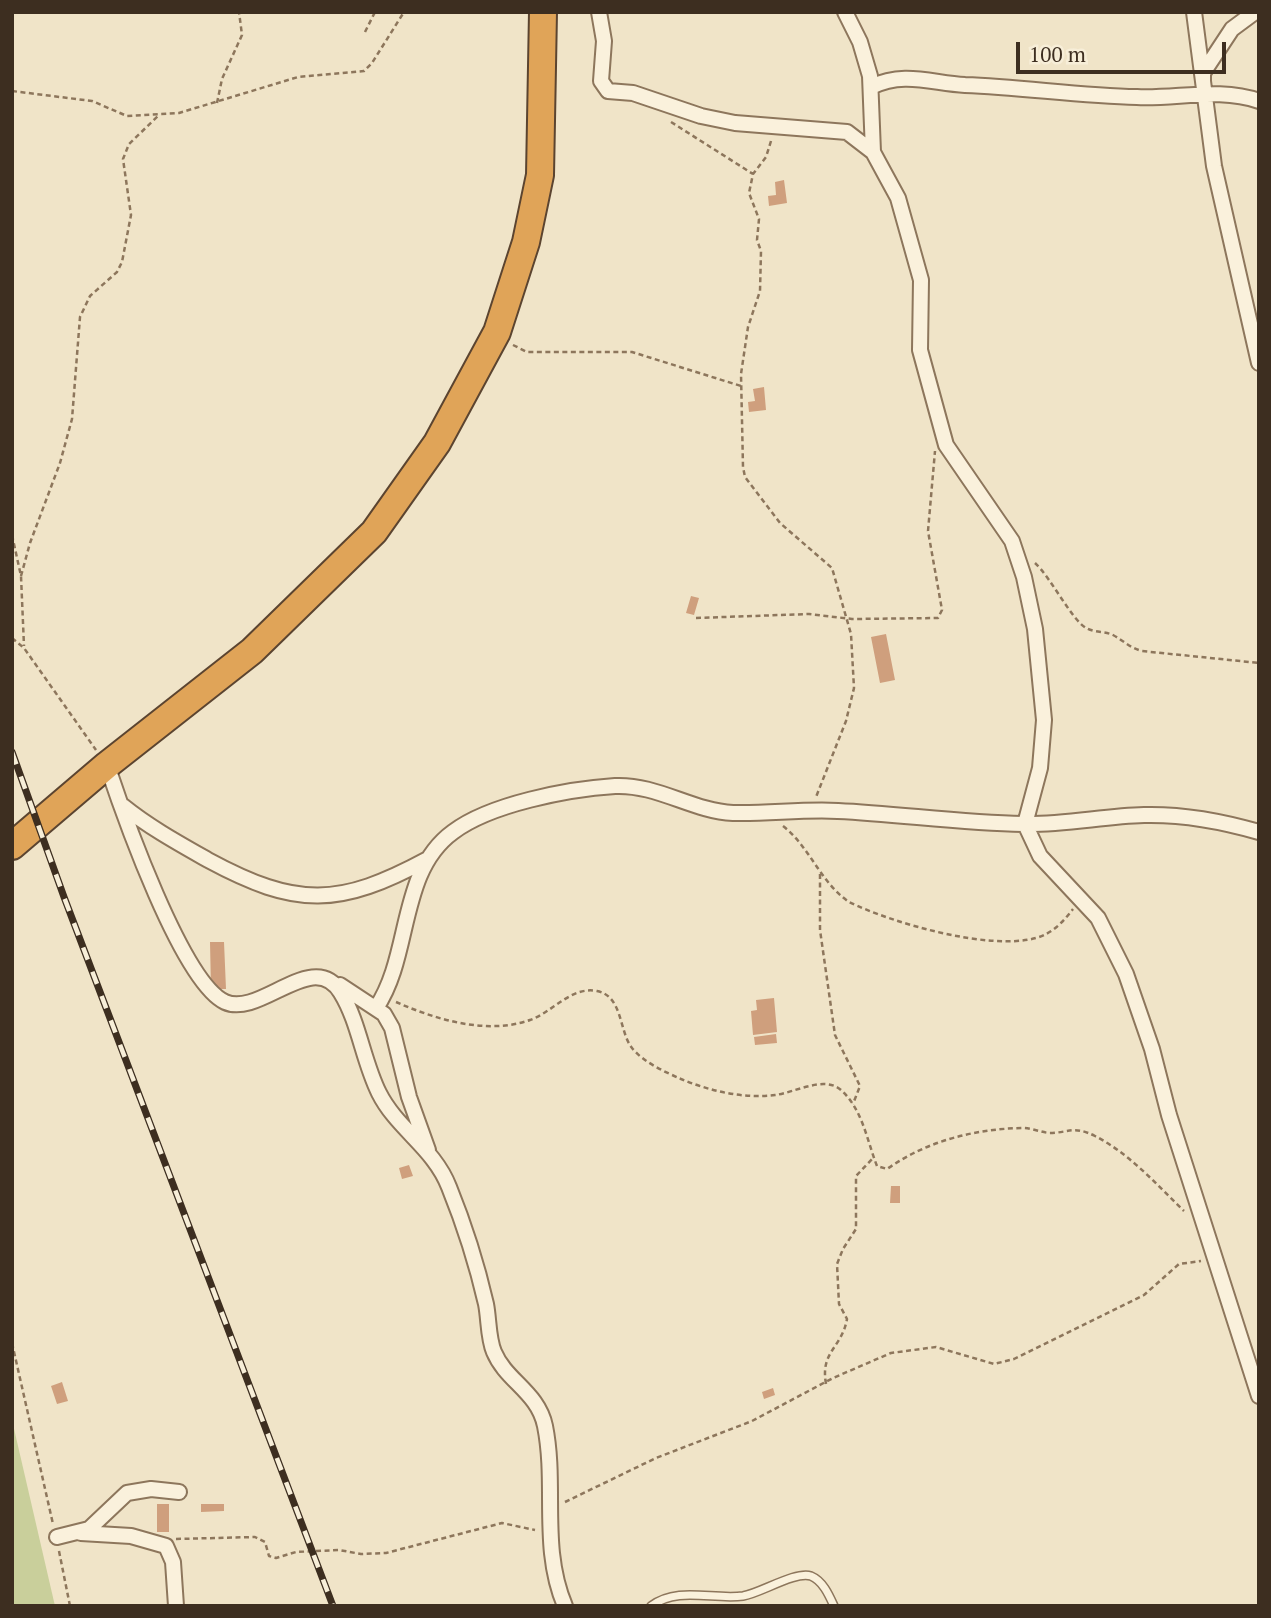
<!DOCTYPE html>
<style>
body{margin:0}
#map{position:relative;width:1271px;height:1618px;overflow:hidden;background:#f0e4c8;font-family:"PT Serif",serif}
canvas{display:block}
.frame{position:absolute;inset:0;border:14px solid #3d2e20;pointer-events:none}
.scale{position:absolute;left:1016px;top:42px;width:210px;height:32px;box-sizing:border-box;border:4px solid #3d2e20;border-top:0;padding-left:9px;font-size:21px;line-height:24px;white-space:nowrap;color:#3d2e20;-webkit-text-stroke:5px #f7eed8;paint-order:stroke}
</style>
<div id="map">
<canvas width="1271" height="1618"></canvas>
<div class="frame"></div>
<div class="scale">100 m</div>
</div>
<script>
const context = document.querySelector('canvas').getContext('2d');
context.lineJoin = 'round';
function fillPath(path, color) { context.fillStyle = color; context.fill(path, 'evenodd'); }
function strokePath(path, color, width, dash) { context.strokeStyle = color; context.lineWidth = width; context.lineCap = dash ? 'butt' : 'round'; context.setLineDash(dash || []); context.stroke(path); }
const green = new Path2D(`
 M12 1420 55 1606H12Z`);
const building = new Path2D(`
 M784 180 787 203 769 206 768 196 776 195 775 182Z
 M764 387 766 410 749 412 748 402 755 401 753 389Z
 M691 596 699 598 694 615 686 613Z
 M886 634 895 680 880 683 871 637Z
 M210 942H224L226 989H211Z
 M774 998 777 1032 753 1035 751 1011 757 1010 756 1000Z
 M776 1034 777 1043 755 1045 754 1037Z
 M409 1165 413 1176 402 1179 399 1168Z
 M891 1186H900V1203H890Z
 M62 1382 68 1401 57 1404 51 1386Z
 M773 1388 775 1395 764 1399 762 1392Z
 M157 1504H169V1532H157Z
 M201 1504H224V1511L201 1512Z`);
const path = new Path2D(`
 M365 32 375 12
 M12 91 92 101 127 116 179 113 298 77 364 71 372 63 404 12
 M217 103 222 79 242 35 239 12
 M671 122 753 174
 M771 141 766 157 753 174 749 193 759 219 757 240 761 251 760 291 748 327 741 374 743 467 745 477 780 523 832 568 851 634 854 688 846 721 816 797
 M513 345 527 352H632L741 386
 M12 535 21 576 24 646
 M1035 563C1052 579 1071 619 1086 628 1095 633 1105 631 1113 635 1124 641 1130 648 1142 651L1259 663
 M21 576 30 543 60 463 72 419 80 317 90 296 117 272 122 262 131 215 123 159 129 144 158 116
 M696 618 809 614 852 619 938 618 942 610 928 531 935 451
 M12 638 24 648 96 750
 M783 826C810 847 820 882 849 902 892 923 989 951 1036 938 1053 933 1063 922 1073 909
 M820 874V930L835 1035 860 1086 853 1104
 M396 1002C437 1020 487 1035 530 1020 553 1012 571 986 597 991 623 996 619 1032 632 1048 643 1062 665 1072 681 1079 710 1091 743 1099 775 1095 794 1093 824 1075 841 1090 863 1110 867 1141 877 1166L887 1169C927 1141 974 1129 1022 1128 1032 1128 1040 1132 1049 1133 1069 1133 1073 1125 1095 1136 1130 1154 1156 1184 1184 1211
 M12 1343 53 1524
 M826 1384C820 1351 842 1348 847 1319L839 1304 837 1264 843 1249 856 1229V1176L874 1157
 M565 1502 656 1458 752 1421 833 1378 891 1353 936 1347 994 1364 1014 1359 1144 1295 1179 1264 1201 1261
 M176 1539 255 1537 265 1542 269 1556 276 1558 296 1552 339 1550 361 1554 386 1553 502 1523 535 1530
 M59 1551 70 1606`);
const lane = new Path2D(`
 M651 1606C678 1586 712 1600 743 1596 761 1593 795 1571 811 1576 823 1581 829 1595 834 1606`);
const street = new Path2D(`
 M599 12 604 41 601 81 608 91 633 93 701 116 735 123 847 132 873 152 886 176 898 198 921 280 920 350 946 445 1012 541 1024 577 1035 629 1044 720 1040 768 1025 824 1040 856 1098 918 1126 974 1152 1049 1169 1115 1259 1396
 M845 12 860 42 870 76 873 152
 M1194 12 1214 166 1259 363
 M1203 81V73L1232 29 1255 12
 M871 87C904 71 931 83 965 85 1023 87 1079 96 1137 97 1177 99 1220 87 1259 101
 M107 765C123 813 182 982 225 1002 260 1018 314 947 341 993 359 1022 363 1061 379 1093 397 1129 434 1148 449 1187 464 1224 477 1265 486 1304 489 1319 488 1338 494 1352 506 1381 538 1392 545 1426 557 1486 540 1547 565 1606
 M123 806C149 827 178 843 208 860 297 908 339 907 428 859
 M340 985 384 1014 392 1028 409 1097 428 1150
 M376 1008C412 955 398 872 453 832 490 804 568 789 615 786 657 784 692 811 733 813 768 814 803 809 838 811 900 814 961 823 1023 824 1064 825 1104 816 1144 815 1184 814 1221 821 1259 832
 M81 1533 131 1536 166 1546 173 1562 176 1606
 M57 1537 89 1529 127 1493 151 1489 179 1492`);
const highway = new Path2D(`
 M12 846 107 765 252 651 374 532 437 443 497 332 526 242 540 175 543 12`);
const rail = new Path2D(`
 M12 752 64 897 333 1606`);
fillPath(green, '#c9cf9b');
fillPath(building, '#cf9f7d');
strokePath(lane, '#8d765c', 10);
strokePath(street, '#8d765c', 18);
strokePath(highway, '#5b4430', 30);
strokePath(path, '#8d765c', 2.5, [5, 3.5]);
strokePath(lane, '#faf1dc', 7);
strokePath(street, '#faf1dc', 14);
strokePath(highway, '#e0a458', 26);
strokePath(rail, '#3d2e20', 7);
strokePath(rail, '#f7eed8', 4.5, [13]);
</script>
